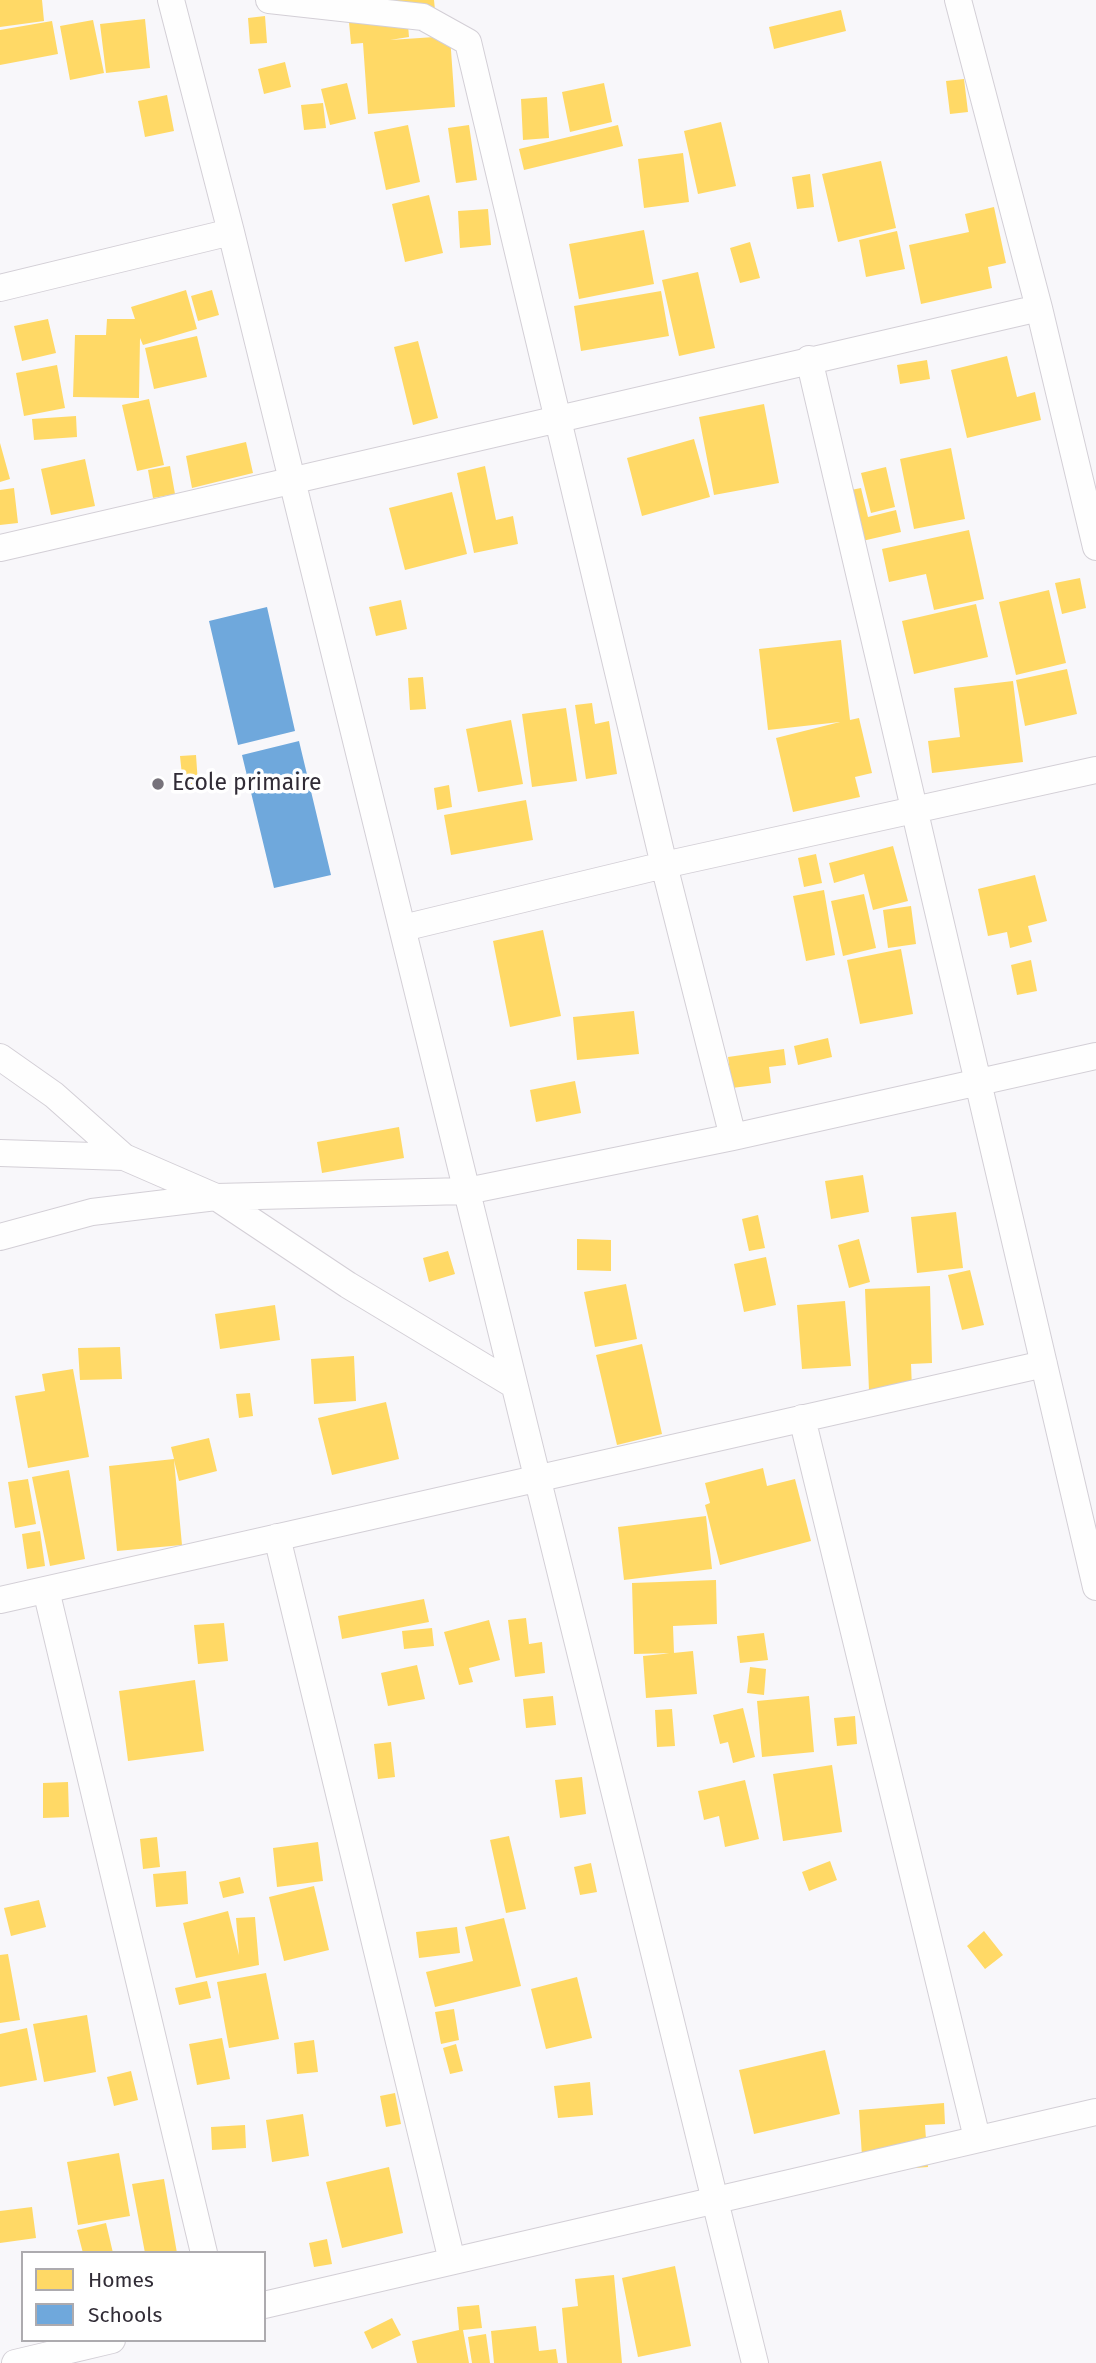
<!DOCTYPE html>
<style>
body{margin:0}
#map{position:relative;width:1096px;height:2363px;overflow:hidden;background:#f8f7fa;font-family:"Fira Sans",sans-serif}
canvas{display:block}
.legend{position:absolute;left:21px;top:2251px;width:245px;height:91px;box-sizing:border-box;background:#fff;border:2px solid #adabaf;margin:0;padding:9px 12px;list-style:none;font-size:21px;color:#312c36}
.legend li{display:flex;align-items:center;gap:14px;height:35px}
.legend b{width:35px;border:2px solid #adabaf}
</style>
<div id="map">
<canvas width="1096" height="2363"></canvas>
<ul class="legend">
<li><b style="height:19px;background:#ffd966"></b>Homes</li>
<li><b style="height:19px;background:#6fa8dc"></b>Schools</li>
</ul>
</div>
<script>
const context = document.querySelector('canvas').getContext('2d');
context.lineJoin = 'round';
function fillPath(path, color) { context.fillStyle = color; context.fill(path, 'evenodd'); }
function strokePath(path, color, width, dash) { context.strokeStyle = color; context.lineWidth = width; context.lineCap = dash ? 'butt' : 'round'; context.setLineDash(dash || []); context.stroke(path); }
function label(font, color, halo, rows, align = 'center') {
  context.font = font + ' "Fira Sans",sans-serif'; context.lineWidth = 7; context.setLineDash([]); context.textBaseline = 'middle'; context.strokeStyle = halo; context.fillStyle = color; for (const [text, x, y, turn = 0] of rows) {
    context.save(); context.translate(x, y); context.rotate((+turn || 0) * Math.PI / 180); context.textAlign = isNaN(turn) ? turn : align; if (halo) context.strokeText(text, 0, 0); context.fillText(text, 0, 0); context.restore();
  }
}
const homes = new Path2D(`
 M0 0H42L44 21 0 27Z
 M347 0H434L435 10 407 13 409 37 390 40 450 36 455 107 368 114 363 43 351 44Z
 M841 10 846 31 774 49 769 27Z
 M265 16 267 43 250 44 248 18Z
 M145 19 150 68 106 73 100 24Z
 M93 20 104 73 70 80 60 26Z
 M52 21 58 54 0 65V30Z
 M285 62 291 87 264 94 258 69Z
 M964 79 968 112 950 114 946 81Z
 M347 83 356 119 330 125 321 89Z
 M604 83 612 122 570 132 562 92Z
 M167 95 174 131 145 137 138 101Z
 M547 97 549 138 523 140 521 99Z
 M323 103 326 128 304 130 301 105Z
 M721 122 736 186 698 194 684 131Z
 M408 125 420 182 386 190 374 132Z
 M469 125 477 180 456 183 448 128Z
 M618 125 623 146 524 170 519 149Z
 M683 153 689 202 644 208 638 159Z
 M881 161 896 228 838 242 822 174Z
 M810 174 814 207 797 209 792 177Z
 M429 195 443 253 405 262 392 204Z
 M994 207 1006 263 988 267 992 288 921 304 909 245 969 232 965 214Z
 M488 209 491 245 460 248 458 211Z
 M644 230 654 284 579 299 569 244Z
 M897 231 905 269 866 277 859 240Z
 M750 242 760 278 740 283 730 248Z
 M698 272 715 348 679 356 662 280Z
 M186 290 197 329 143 345 140 338 139 398 73 397 75 335H106L107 319H135L131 307Z
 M212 290 219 315 198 321 191 296Z
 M661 291 669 336 581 351 574 306Z
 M48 319 56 353 22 361 14 326Z
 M197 336 207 377 154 389 145 348Z
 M418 341 438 418 413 425 394 347Z
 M1007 356 1017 397 1035 392 1041 420 967 438 951 370Z
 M927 360 930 379 900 384 897 365Z
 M57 365 65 408 24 416 16 373Z
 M149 399 164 465 137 471 122 405Z
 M764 404 779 483 714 495 699 417Z
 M76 416 77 437 34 440 32 419Z
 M694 439 710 497 642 516 627 458Z
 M246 442 253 473 192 488 186 456Z
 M0 443 10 479 0 482Z
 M951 448 965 519 914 529 900 459Z
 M85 459 95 506 51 515 41 469Z
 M170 466 175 494 153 498 148 470Z
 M485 466 496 520 513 516 518 544 474 553 457 473Z
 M886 467 895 507 871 513 861 473Z
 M14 488 18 523 0 525V490Z
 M861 488 868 517 896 510 901 532 858 542 846 491Z
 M452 492 467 554 405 570 389 508Z
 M969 530 984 599 934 610 926 574 889 582 882 549Z
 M1080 578 1086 608 1062 614 1055 583Z
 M1049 590 1066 663 1016 675 999 602Z
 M401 600 407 629 376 636 369 607Z
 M976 604 988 657 914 674 902 621Z
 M841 640 850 720 859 718 872 773 855 777 860 797 793 812 776 738 840 722 768 730 759 649Z
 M1067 669 1077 714 1025 726 1016 680Z
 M423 677 426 709 410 710 408 678Z
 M1013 681 1023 762 932 773 928 741 960 737 954 688Z
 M592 703 595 724 609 721 617 774 586 779 575 705Z
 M566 708 577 781 532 787 522 714Z
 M511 720 523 784 478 792 466 729Z
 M196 755 198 784 183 785 180 756Z
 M449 785 452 807 437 810 434 788Z
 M526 800 533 840 451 855 444 815Z
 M893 846 908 901 873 910 864 874 834 883 829 863Z
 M816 854 822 883 804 887 798 858Z
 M1035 875 1047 921 1028 926 1032 942 1010 948 1007 932 988 936 978 889Z
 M824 890 835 955 806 961 793 896Z
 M864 894 876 948 843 956 831 901Z
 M911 906 916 944 888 948 883 910Z
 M543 930 561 1016 510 1027 493 941Z
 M901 949 913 1014 860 1024 847 960Z
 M1031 960 1037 991 1017 995 1011 965Z
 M634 1011 639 1054 577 1060 573 1017Z
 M828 1038 832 1057 798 1065 794 1046Z
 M784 1049 786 1065 769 1067 771 1083 732 1088 728 1057Z
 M575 1081 581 1113 536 1122 530 1090Z
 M399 1127 404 1158 322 1173 317 1142Z
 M863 1175 869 1212 831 1219 825 1181Z
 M956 1212 963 1268 917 1273 911 1217Z
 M758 1215 765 1248 749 1251 742 1219Z
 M577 1239 611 1240V1271L577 1270Z
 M859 1239 870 1282 849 1288 838 1245Z
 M448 1251 455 1274 429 1282 423 1258Z
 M766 1257 776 1305 744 1312 734 1264Z
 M970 1270 984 1325 962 1330 948 1275Z
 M626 1284 637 1339 595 1347 584 1292Z
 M930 1286 932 1363 911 1364 912 1389 869 1391 865 1289Z
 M845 1301 851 1366 802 1369 797 1305Z
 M275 1305 280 1340 220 1349 215 1314Z
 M642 1344 662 1434 617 1445 596 1355Z
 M120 1347 122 1379 80 1380 78 1348Z
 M354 1356 356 1401 314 1404 311 1359Z
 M73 1369 89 1457 28 1468 15 1396 45 1391 42 1374Z
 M250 1393 253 1416 239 1418 236 1394Z
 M386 1402 399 1459 332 1475 318 1418Z
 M209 1438 217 1471 179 1481 174 1460 182 1545 117 1551 109 1466 174 1459 171 1447Z
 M763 1468 767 1486 795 1479 811 1541 720 1565 705 1505 710 1503 705 1483Z
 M69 1470 85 1559 50 1566 32 1477Z
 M28 1479 36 1524 15 1528 8 1482Z
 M706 1516 712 1569 624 1580 618 1527Z
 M40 1531 45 1566 27 1569 22 1534Z
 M716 1580 717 1624 673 1626 674 1653 634 1654 632 1583Z
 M424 1599 429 1622 342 1639 338 1616Z
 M526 1618 529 1644 542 1642 545 1673 515 1677 508 1620Z
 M489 1620 500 1660 469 1668 473 1682 459 1685 444 1632Z
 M224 1623 228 1661 198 1664 194 1625Z
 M432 1628 434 1646 404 1649 402 1631Z
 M764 1633 768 1660 740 1663 737 1636Z
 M693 1651 697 1694 646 1698 643 1656Z
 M417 1665 425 1699 388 1706 381 1673Z
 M750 1667 766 1669 764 1695 747 1693Z
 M195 1680 204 1751 128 1761 119 1691Z
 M553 1696 556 1725 526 1728 523 1699Z
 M809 1696 814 1752 762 1757 757 1701Z
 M743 1708 755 1757 733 1763 728 1742 720 1744 713 1715Z
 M672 1709 675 1746 657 1747 655 1710Z
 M855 1716 857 1744 837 1746 834 1718Z
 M391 1742 395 1777 378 1779 374 1744Z
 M832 1765 842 1832 783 1841 773 1774Z
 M582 1777 586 1814 560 1818 555 1780Z
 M745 1780 759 1839 725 1847 719 1816 704 1820 698 1791Z
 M68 1782 69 1817 43 1818V1783Z
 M509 1836 526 1909 506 1913 490 1840Z
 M157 1837 160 1867 143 1869 140 1839Z
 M318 1842 323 1881 277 1887 273 1848Z
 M830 1861 837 1880 809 1891 802 1872Z
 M591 1863 597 1892 580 1895 574 1867Z
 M186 1871 188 1904 156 1907 153 1874Z
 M240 1877 244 1893 223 1898 219 1882Z
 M314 1886 329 1950 284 1961 269 1897Z
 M39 1900 46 1927 11 1936 4 1908Z
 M228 1911 239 1955 236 1918 255 1917 259 1965 196 1978 183 1923Z
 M504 1918 521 1986 435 2007 426 1972 473 1961 465 1927Z
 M457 1927 460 1953 419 1958 416 1932Z
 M984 1931 1003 1955 985 1969 967 1946Z
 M8 1954 20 2020 0 2023V1955Z
 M266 1973 279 2039 229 2048 217 1982Z
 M577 1977 592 2038 546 2049 531 1989Z
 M207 1981 211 1998 179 2005 175 1988Z
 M454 2009 459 2040 441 2044 435 2012Z
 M87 2015 96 2072 44 2082 33 2024Z
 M27 2028 37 2080 0 2087V2034Z
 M222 2038 230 2079 197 2085 189 2044Z
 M314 2040 318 2072 297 2074 294 2043Z
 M456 2044 463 2071 450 2074 443 2048Z
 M825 2050 840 2114 754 2134 739 2070Z
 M131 2071 138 2100 114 2106 107 2077Z
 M590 2082 593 2115 558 2118 554 2086Z
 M395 2093 401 2124 386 2127 380 2096Z
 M944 2103 945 2124 925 2125 928 2167 863 2172 859 2110Z
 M303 2114 309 2156 272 2162 266 2120Z
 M245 2125 246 2148 212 2150 211 2127Z
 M119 2153 130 2216 78 2225 67 2162Z
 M389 2167 403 2233 342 2248 326 2182Z
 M164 2179 177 2253H145L132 2184Z
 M32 2207 36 2238 0 2243V2211Z
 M106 2223 113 2253H83L77 2230Z
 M327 2239 332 2264 314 2267 309 2243Z
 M675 2266 691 2346 638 2357 622 2278Z
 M614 2275 622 2363H567L562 2308 578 2306 575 2279Z
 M479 2305 482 2328 463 2330 469 2363H417L412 2341 459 2330 457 2307Z
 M392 2318 401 2335 372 2349 364 2332Z
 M536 2326 539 2351 556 2349 558 2363H494L491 2331Z
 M486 2334 490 2363H472L468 2337Z`);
const schools = new Path2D(`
 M267 607 295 731 238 745 209 621Z
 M299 741 331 875 274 888 242 755Z`);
const street = new Path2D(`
 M171 0 231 232 755 2363
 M269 0 423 17 468 42 664 865 733 1137
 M958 0 1039 308 1096 547
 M0 288 231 232
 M809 359 1096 1587
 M0 548 1039 308
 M403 928 664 865 1096 770
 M0 1057 54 1095 124 1157 216 1197 348 1285 514 1385
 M0 1153 124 1157
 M0 1237 92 1212 216 1197 467 1191 733 1137 1096 1056
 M802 1418 977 2138
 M277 1537 452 2261
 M46 1590 204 2253
 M0 1600 1044 1364
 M264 2305 1096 2112
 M15 2363 112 2340`);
const markers = [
 [158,784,7,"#77737b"]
];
const poiNames = [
 ["Ecole primaire",172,784]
];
fillPath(homes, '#ffd966');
fillPath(schools, '#6fa8dc');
strokePath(street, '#d3cfd6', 28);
strokePath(street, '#fefefe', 26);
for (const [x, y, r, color] of markers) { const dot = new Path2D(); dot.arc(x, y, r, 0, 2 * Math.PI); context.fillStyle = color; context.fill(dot); strokePath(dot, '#fff', 2.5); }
label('23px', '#312c36', '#fff', poiNames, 'left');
</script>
